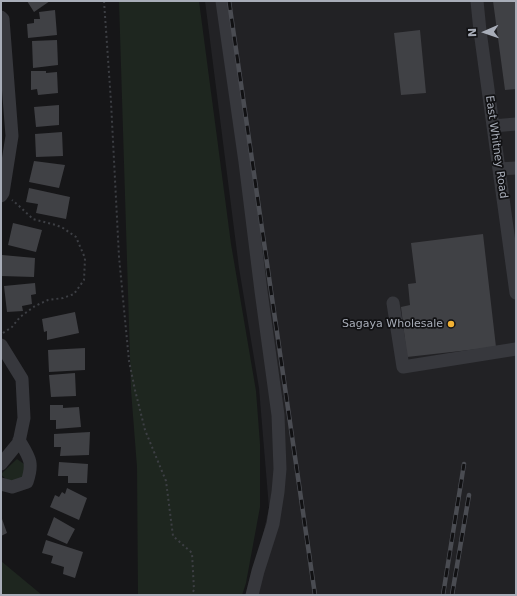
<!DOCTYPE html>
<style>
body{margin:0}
#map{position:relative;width:517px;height:596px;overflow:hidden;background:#161618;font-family:"DejaVu Sans",sans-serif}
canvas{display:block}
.frame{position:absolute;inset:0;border:2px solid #a8adb8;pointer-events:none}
.north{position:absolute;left:465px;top:12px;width:40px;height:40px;-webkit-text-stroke:3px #111113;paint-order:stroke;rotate:268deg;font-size:11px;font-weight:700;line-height:16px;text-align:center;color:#a8adb8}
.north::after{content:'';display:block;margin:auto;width:14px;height:18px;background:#a8adb8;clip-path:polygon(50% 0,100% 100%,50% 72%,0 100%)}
</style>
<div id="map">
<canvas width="517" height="596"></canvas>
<div class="frame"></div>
<div class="north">N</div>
</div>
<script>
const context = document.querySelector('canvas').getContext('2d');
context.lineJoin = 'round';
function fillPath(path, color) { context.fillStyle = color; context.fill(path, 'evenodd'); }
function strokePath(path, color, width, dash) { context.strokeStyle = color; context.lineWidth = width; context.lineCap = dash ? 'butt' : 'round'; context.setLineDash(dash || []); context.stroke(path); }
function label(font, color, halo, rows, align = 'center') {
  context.font = font + ' "DejaVu Sans",sans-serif'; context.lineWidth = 3.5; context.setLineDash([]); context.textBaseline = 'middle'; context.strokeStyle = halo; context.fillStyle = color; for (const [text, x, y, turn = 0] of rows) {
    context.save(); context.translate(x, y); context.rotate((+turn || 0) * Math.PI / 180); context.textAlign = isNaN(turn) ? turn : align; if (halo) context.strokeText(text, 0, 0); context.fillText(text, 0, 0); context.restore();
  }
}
const built = new Path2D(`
 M205 1H516V595H246L262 539 269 508 259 388 239 268Z`);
const green = new Path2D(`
 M119 1H199L231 244 256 391 260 444V507L246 583 242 595H138L137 467 131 390Z
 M17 459 24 464 25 473C23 475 22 478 20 479 13 484 5 480 1 474Z
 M1 561 42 595H1Z`);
const building = new Path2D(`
 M27 1H50L34 12Z
 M493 1H516V89L505 90Z
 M55 10 57 35 28 38 27 24 34 23V19H40L39 12Z
 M420 30 426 93 401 95 394 33Z
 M57 40 58 65 33 68 32 41Z
 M31 71H46V73L57 72 58 93 38 95 37 89 31 90Z
 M59 105V125L36 127 34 107Z
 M62 132 63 156 36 157 35 134Z
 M34 161 65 165 59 188 29 182Z
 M29 188 70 197 66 219 36 213 38 204 26 202Z
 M13 223 42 230 36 252 8 245Z
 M483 234 496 347 407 357 401 307 410 305 408 284 416 283 411 243Z
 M2 255 35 258 34 277 1 276Z
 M35 283 36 294 31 295 32 304 22 306 23 311 7 312 4 286Z
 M75 312 79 333 47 340V331L44 332 42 319Z
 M85 348V370L49 372 48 350Z
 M75 373 76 396 51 397 49 375Z
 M50 405H63V408L79 407 81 427 56 429V420H50Z
 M90 432 89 455 60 456 61 447H54V434Z
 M59 462 88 464 87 483H68V476H58Z
 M67 488 87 498 79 520 50 507 55 495 59 497 62 492 65 494Z
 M1 516 7 533 1 536Z
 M54 517 75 529 67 544 47 535Z
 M46 540 83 552 75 578 63 574 64 567 51 563 53 556 42 553Z`);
const path = new Path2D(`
 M104 1 111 102 119 257 129 361 135 390 145 430 166 481 173 536 192 553 194 590 191 595
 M3 333 12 327 20 317 35 306 48 300 63 298 74 294 84 280 85 258 76 237 63 228 56 225 33 219 18 205 12 200`);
const minor = new Path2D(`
 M222 1 245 162 261 291 278 415 280 469 278 492 273 524 258 571 252 595
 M477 1 480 31 516 293
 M1 17 3 19 12 136 3 193 1 196
 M493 126 516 124
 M499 169 516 168
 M393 303 403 367 516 349
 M1 345 22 379 24 418 19 442 1 464
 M1 484 12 487 27 482C34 462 29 457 19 440`);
const rail = new Path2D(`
 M229 1 315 595
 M443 595 464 464
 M452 595 469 495`);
const markers = [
 [451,324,4,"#f2b134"]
];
const streetNames = [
 ["East Whitney Road",496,147,82]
];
const poiNames = [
 ["Sagaya Wholesale",443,324]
];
fillPath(built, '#222225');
fillPath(green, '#1e261f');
fillPath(building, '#404145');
strokePath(path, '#3d3f44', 2, [2, 3]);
strokePath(minor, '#37383d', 13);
strokePath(rail, '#4a4c52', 4.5);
strokePath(rail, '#111113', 3, [9]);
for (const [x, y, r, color] of markers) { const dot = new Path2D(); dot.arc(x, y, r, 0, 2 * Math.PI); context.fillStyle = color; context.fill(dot); strokePath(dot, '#111113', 1.5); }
label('11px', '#a8adb8', '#111113', streetNames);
label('11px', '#a8adb8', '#111113', poiNames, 'right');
</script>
